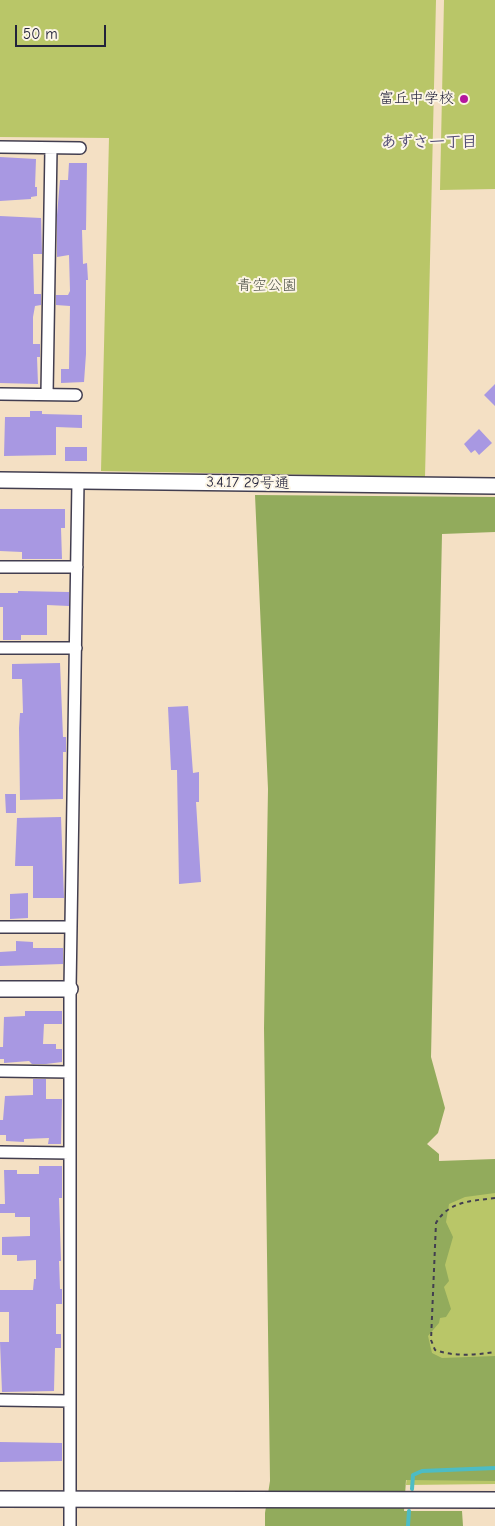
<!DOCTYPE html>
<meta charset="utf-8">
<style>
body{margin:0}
#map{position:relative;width:495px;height:1526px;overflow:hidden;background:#f4e0c4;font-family:"Comic Neue",sans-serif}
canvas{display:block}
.scale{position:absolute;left:15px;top:25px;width:91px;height:22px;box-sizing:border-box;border:2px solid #22223b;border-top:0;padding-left:6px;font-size:15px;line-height:18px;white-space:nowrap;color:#22223b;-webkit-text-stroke:4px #fcf5e5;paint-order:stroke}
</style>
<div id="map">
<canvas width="495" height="1526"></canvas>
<div class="scale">50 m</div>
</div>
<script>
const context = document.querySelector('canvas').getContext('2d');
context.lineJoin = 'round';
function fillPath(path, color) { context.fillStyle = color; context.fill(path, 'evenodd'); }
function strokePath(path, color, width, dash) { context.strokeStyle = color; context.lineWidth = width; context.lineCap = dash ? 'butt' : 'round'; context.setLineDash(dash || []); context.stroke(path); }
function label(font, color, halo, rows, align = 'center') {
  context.font = font + ' "Comic Neue","Klee One",sans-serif'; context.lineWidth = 4; context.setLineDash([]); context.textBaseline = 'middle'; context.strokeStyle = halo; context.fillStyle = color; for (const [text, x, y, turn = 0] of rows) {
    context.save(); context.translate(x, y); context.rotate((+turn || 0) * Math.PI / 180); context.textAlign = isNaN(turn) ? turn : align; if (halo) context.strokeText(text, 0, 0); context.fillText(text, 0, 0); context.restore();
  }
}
const green = new Path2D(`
 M0 0H436L425 477 101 471 109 138 0 137Z
 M444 0H495V189L440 190Z
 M495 1171V1484L406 1485 435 1176Z`);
const forest = new Path2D(`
 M255 495 495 497V532L442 534 431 1057 445 1108 438 1133 427 1144 439 1154V1161L495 1159V1193L465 1197 449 1204 446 1222 453 1237 445 1265 449 1281 444 1287 451 1309 446 1317 440 1318 439 1323 428 1336 432 1353 442 1358 495 1356V1481L406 1480 404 1511H462L463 1526H265V1513L270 1481 264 1028 268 789Z`);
const stream = new Path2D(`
 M412 1489 413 1475 422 1471 495 1468
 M408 1526 409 1511`);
const building = new Path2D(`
 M0 157 36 159 35 187H37V196L31 197V199L0 201Z
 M69 163H87L86 230H82L83 264 87 263 88 280H86V354L84 382 61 383V369H69L70 306 56 305V295H68L70 291 69 255 57 257V215L60 180H68Z
 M41 215 42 254H33L34 294H41V305L35 306 33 317V344H40V357H37L38 384 0 383V216L41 218Z
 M495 384V406L484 395Z
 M30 411H42V414L82 415V428L56 427V455L4 456 5 417H30Z
 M479 429 492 443 479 455 475 450 471 453 464 444Z
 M65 447H87V461H65Z
 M0 509H65V528H61L62 559H22V552L0 551Z
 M18 591 69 592V606L47 605V635H21V640H3V607H0V593H18Z
 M60 663 63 737H66V752H63V799L20 800 19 728 20 713H23L22 679H12V664Z
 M188 706 193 773 199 772V802H196L201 882 179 884 177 770H171L168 707Z
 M5 794H16V813H6Z
 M61 817 64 898H33V866H15L17 818Z
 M28 893V918L10 919V894Z
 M16 941 33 942V948H63V964L0 966V952L16 951Z
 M25 1011H62V1024H44L43 1044H56V1049H62V1062L46 1064H32L29 1061 4 1063V1059H0V1047H3L4 1017 25 1016Z
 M33 1079H46V1099H62L61 1144H48L49 1138 24 1139V1142L6 1141V1135H0V1120H3L5 1096 33 1095Z
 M39 1166H62V1198H59L61 1261H59L60 1289H62V1304H56V1334H61V1348H55L54 1391 2 1392 0 1342H9V1312H0V1290H33L34 1279H36V1260L17 1261V1255H2V1237L30 1236V1217H15V1213H0V1204H5L4 1170H17V1174H39Z
 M0 1442 62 1443V1461L0 1462Z`);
const path = new Path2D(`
 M495 1198C471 1201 449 1201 436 1223L431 1340 435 1350C456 1357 474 1355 495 1352`);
const minor = new Path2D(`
 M0 147 80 148
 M0 394 76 395
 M47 394 51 148
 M0 567H77
 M0 648H76
 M0 927H71
 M0 1071 70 1072
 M0 1152 70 1153
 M0 1400 70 1401
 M70 1526V989L78 481`);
const tertiary = new Path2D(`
 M0 480 495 486
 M0 989H70
 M0 1499 495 1500`);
const markers = [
 [464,99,5,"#b5179e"]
];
const poiNames = [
 ["富丘中学校",454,99]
];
const parkNames = [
 ["青空公園",267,286]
];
const streetNames = [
 ["3.4.17 29号通",248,483,1]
];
const neighbourhoodNames = [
 ["あずさ一丁目",429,142]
];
fillPath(green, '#b9c668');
fillPath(forest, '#92ab5c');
strokePath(stream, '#4dbcc4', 4);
fillPath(building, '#a898e2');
strokePath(minor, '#423e50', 14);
strokePath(tertiary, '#423e50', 18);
strokePath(path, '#423e50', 2, [4, 4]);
strokePath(minor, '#fff', 11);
strokePath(tertiary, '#fff', 15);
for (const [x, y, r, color] of markers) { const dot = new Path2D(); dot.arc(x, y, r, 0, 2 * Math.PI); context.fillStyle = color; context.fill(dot); strokePath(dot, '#fcf5e5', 2); }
label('15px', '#22223b', '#fcf5e5', poiNames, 'right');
label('15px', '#4f5348', '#fcf5e5', parkNames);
label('15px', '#22223b', '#fcf5e5', streetNames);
label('bold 16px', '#514b75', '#fcf5e5', neighbourhoodNames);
</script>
